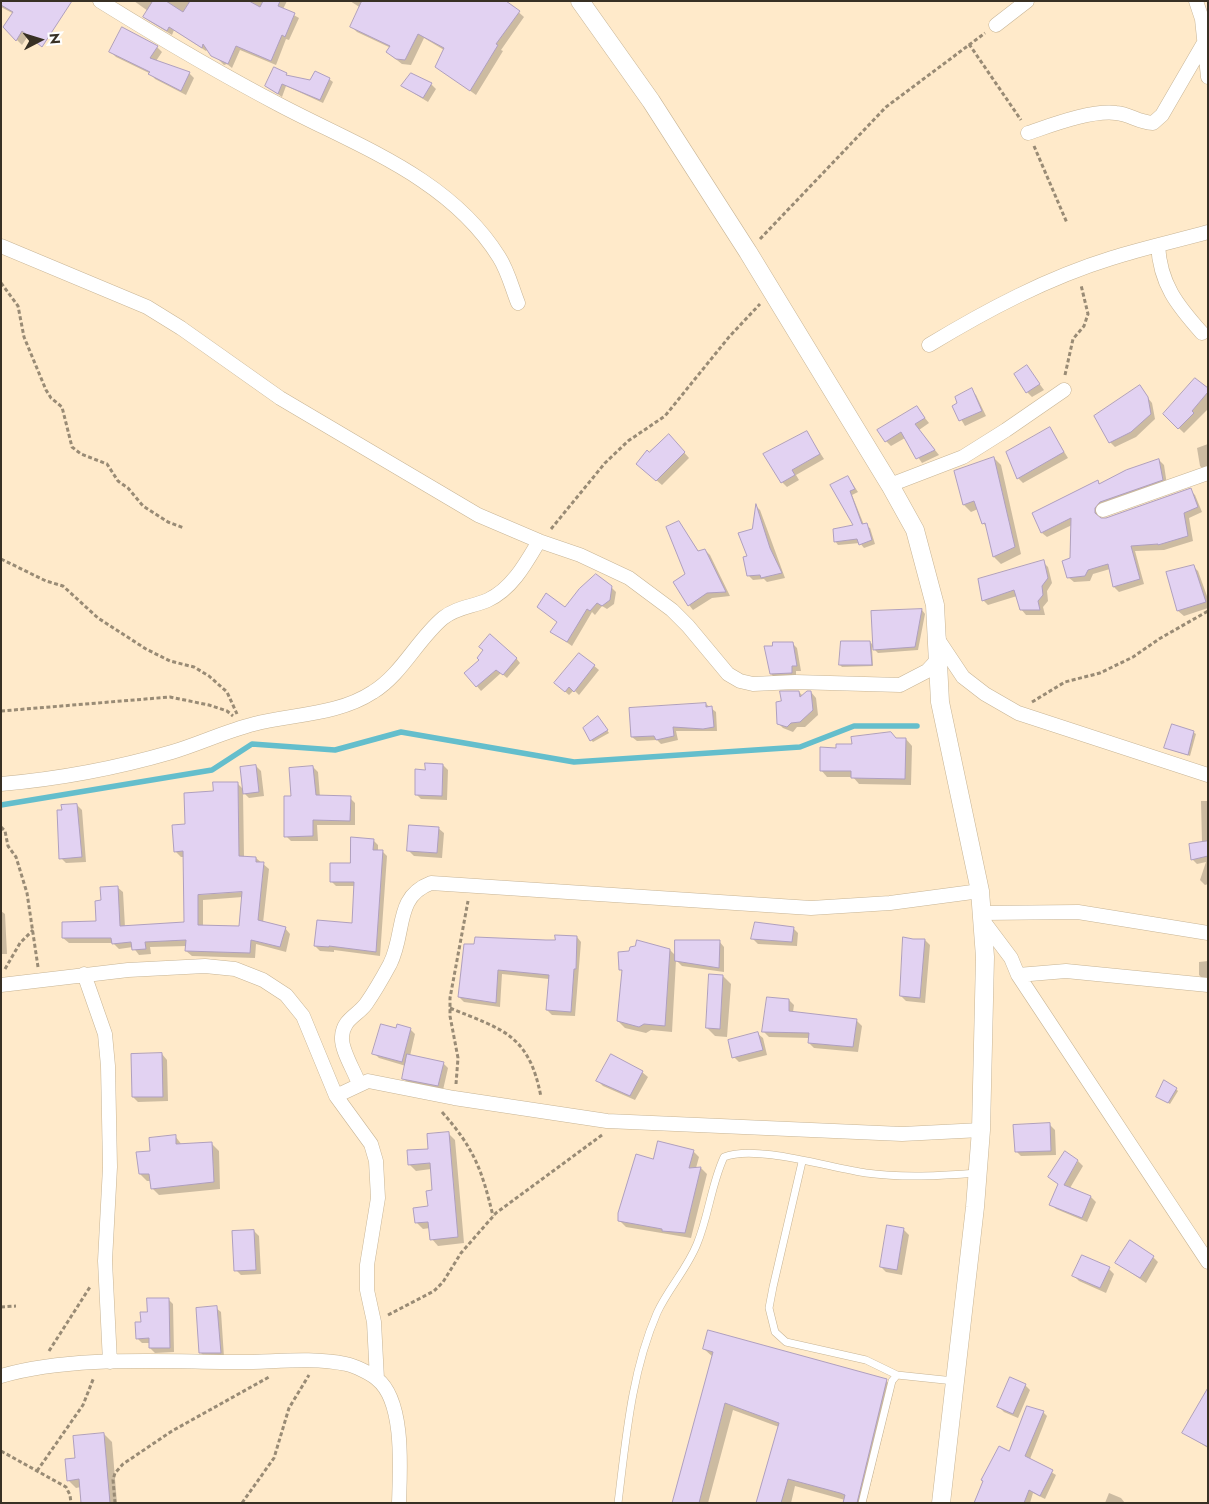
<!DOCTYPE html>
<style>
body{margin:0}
#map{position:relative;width:1209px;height:1504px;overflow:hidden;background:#ffeaca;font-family:Jost,sans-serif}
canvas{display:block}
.frame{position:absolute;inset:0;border:2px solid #383024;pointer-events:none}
.north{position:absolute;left:15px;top:15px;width:50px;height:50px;-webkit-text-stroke:4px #fff;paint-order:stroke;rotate:85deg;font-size:14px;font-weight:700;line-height:20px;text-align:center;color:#383024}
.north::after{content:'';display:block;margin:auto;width:18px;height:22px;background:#383024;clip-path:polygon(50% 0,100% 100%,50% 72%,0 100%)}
</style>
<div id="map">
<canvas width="1209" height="1504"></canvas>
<div class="frame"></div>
<div class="north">N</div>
</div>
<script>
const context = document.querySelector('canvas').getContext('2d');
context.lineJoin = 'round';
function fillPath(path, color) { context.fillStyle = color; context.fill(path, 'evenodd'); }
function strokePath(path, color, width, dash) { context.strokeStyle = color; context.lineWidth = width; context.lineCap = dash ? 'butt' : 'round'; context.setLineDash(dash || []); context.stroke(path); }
const shadow = new Path2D(`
 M1 1H21L28 36 22 45 4 27 14 14 1 7Z
 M134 1H287L283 9 299 18 289 40 286 39 276 65 240 50 232 68 227 64 224 65 208 49 206 51 174 30 172 35 149 21 144 17 148 11Z
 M350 1H506L524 17 501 50 503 51 476 95 437 67 444 50 424 38 411 65 402 64 393 57 388 52 391 48 357 32 352 27 361 8Z
 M157 47 162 52 156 61 189 73 194 78 186 95 155 79 151 74 116 57 111 52Z
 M286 74 289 77 311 82 329 79 333 82 323 103 286 86 282 97 266 86Z
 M431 84 436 89 428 102 402 86Z
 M1027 367 1044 390 1032 397 1027 392Z
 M1139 387 1152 403 1155 419 1136 437 1115 447 1110 442Z
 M1208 389V409L1184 433 1164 414Z
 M971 390 976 395 986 416 965 426 953 406 959 404Z
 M917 408 929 423 919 430 939 455 922 463 905 438 891 446 886 441Z
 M1050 429 1068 458 1023 483 1018 478 1007 452Z
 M807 433 824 459 796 475 799 480 787 487 782 482Z
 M674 441 689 458 662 485 643 469 649 454Z
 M1208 444V469L1204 470 1200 466 1197 448Z
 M994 458 1001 465 1021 554 1001 564 994 557 988 528 983 523 978 509 971 512 964 505Z
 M1159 460 1164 465 1167 485 1099 513V519H1106L1190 490 1195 495 1202 512 1189 518 1193 541 1164 550 1135 551 1144 584 1119 592 1114 587 1110 569 1093 574 1090 581 1074 582 1068 577 1072 559V525L1047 537 1042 533 1098 482 1101 485Z
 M848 477 858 492 852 495 864 525 870 528 875 544 864 548 860 543 838 545 835 541 855 526 832 486Z
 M757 507 760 510 785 578 767 582 764 579 753 580 748 575 749 557Z
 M679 522 699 552 705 550 710 555 730 596 712 598 693 610 689 605Z
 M1043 562 1048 567 1052 583 1047 591 1048 601 1043 607 1045 615H1026L1021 609 1017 596 988 605 983 600Z
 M1193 566 1198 571 1208 599V608L1184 616 1178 611 1167 573Z
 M611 587 616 592 614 604 607 609 602 606 595 615 592 612 572 646 552 632 565 609Z
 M922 610 925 614 918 650 878 653 872 647 873 666 842 667 840 665 870 642 874 646Z
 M792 643 797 648 801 671H796V678L776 679 771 674Z
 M580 654 599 670 579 695 574 690 569 695 560 687Z
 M516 658 520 663 507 678 501 673 481 691 466 673Z
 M799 692 803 696 811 692 816 698 818 715 805 727H797L793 732 783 728 778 723Z
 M706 704 716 712 717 731H676L678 740 661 744 657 740 637 741 632 737Z
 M600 720 609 733 593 742 591 740Z
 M1193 732 1196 734 1190 756 1165 748Z
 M896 739H906L912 746 911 785 859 784 853 777H827L821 770 837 750Z
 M443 765 448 770 447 800 421 799 416 794Z
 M256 766 261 771 264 796 249 798 243 792 244 857 256 858 269 869 263 923 285 928 290 934 286 952 256 944 255 958 192 956 186 951 187 946 150 947 151 954 139 955 133 947 119 949 113 943H69L63 938 98 923 102 902 117 887 123 892 125 927 185 923 184 857H181L176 852 187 825 215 792 237 783 244 790ZM243 897 240 927 203 926V900Z
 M313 767 318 772 320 797 350 798 355 803V825H317L318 841H291L286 836 293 797Z
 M1201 801H1208V884L1205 885 1200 880 1206 862 1197 864 1192 859 1202 843Z
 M77 805 82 810 86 862 66 863 61 858Z
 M438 828 444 833 442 858 414 856 409 851Z
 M373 840 378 845V851H382L387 856 380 956 334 950V952L320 951 315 946 353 925 355 886H336L331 881 352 864Z
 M1 911 5 914 7 954H1Z
 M793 928 798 933 797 946 758 944 753 939Z
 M577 937 581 942 575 1016 552 1015 547 1010 549 979 502 974 500 1007 464 1002 459 997 465 945 557 941Z
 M925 940 930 945 925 1003 906 1001 901 996 912 941Z
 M719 941 724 947V972L682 966 676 960 672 1032 651 1030 646 1033 625 1028 618 1021 623 972 621 970 670 950 677 957Z
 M1208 961V980H1204L1199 975V962Z
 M723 976 731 984 727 1037 715 1036 707 1028Z
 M789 1000 794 1005 793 1012 857 1021 862 1026 858 1052 814 1048 809 1043V1038L769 1037 764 1032Z
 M410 1029 415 1034 410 1056 443 1063 448 1068 443 1090 408 1083 403 1078 406 1066 379 1058 374 1053 397 1030Z
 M757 1033 763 1038 767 1055 739 1062 734 1057Z
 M162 1054 167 1060 168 1101 138 1102 133 1097Z
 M611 1056 642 1072 648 1077 635 1100 603 1086 598 1081Z
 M1176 1089 1178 1091 1170 1104 1157 1097Z
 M1050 1125 1055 1130 1056 1155 1021 1156 1016 1151Z
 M449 1134 455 1140 464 1243 438 1246 432 1239 430 1228 423 1229 416 1222 429 1207 433 1191 431 1169 416 1171 409 1164Z
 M175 1136 182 1145 212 1144 219 1151 220 1189 159 1195 152 1188 151 1181H147L140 1174 152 1152Z
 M693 1151 699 1157 696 1168H701L707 1174 691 1238 626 1227 620 1221 653 1161Z
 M1078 1161 1083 1166 1070 1188 1091 1197 1096 1202 1087 1222 1056 1209 1051 1204Z
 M888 1227 904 1230 909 1235 902 1275 886 1272 881 1267Z
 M254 1231 259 1236 261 1274 241 1275 236 1270Z
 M1153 1257 1158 1262 1146 1283 1117 1263Z
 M1109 1269 1114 1274 1106 1293 1079 1281 1074 1276Z
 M168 1299 173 1304 174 1352 155 1353 150 1348V1343H142L137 1338 142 1323 149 1313Z
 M216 1308 221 1312 224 1357 204 1356 200 1352Z
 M704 1349 886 1381 894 1388 866 1503H845V1500L795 1486 791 1503H757L779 1427 733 1410 708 1503H673L713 1357Z
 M1025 1385 1030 1390 1018 1418 1004 1412 999 1407Z
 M1208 1405V1448L1184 1433Z
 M1043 1412 1047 1416 1030 1459 1056 1475 1045 1499 1033 1493 1030 1503H1004L1009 1453Z
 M104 1434 112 1442 117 1503H83L81 1487 76 1488 68 1480 76 1459Z
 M1109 1493 1121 1498 1125 1503H1105Z`);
const stream = new Path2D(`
 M1 805 212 770 252 744 335 750 401 732 574 762 800 747 854 726H917`);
const building = new Path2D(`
 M1 1H72L42 47 22 31 16 41 3 27 13 12 1 5Z
 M153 1H166L183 12 190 1H249L260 7 263 1H280L278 6 295 13 285 37 282 35 271 61 236 46 228 64 211 56 203 44 202 48 169 27 167 31 143 17Z
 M362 1H506L520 11 496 44 498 45 470 91 435 67 444 48 418 34 405 60 396 59 386 52 390 46 350 27Z
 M122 27 158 46 150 58 190 72 181 91 148 74 150 72 109 52Z
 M274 67 287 73 286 75 310 80 315 71 330 78 320 100 282 84 278 94 265 86Z
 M411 73 432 83 423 98 401 86Z
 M1027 365 1040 384 1026 393 1014 374Z
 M1195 378 1208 388V392L1192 411 1194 413 1178 429 1163 414Z
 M1140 385 1148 397 1151 414 1131 432 1109 443 1094 416Z
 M972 388 982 411 959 421 952 406 957 403 955 397Z
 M917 406 925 418 915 424 935 450 916 459 901 432 885 442 877 430Z
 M1050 427 1064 452 1017 479 1006 452Z
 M807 431 820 454 792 470 795 475 781 483 763 454Z
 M669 434 685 452 656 481 636 464 647 450 649 452Z
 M994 457 1015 547 993 557 985 523 982 524 974 501 963 505 954 471Z
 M1159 459 1163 480 1100 502 1095 508V513L1101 518H1106L1191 488 1198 507 1184 513 1188 536 1158 545V544L1131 546 1140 579 1113 587 1108 564 1088 570 1085 576 1067 578 1062 561 1070 558 1071 518 1041 533 1032 513 1098 480 1099 484 1126 470Z
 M848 476 855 489 850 491 862 524 867 523 872 540 859 545 857 539 834 542 833 529 853 525 830 485Z
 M756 504 770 548 782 573 761 578 760 575 747 576 743 557 747 556 738 533 752 529Z
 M679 521 698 551 705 549 726 592 707 593 688 606 673 582 685 574 666 527Z
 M1044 560 1048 578 1042 586 1043 595 1038 601 1040 610H1020L1014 590 982 601 978 579Z
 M1194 565 1206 602 1177 611 1166 572Z
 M596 574 612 586 610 600 602 606 597 603 590 611 587 609 567 642 550 632 557 622 537 607 546 593 565 607 579 589Z
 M922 609 915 647 873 650 871 611Z
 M490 634 517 658 503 675 496 670 476 687 464 673 479 660 477 658 483 650 479 647Z
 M841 641H870L872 665H839Z
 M773 642H793L797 666H792V673L770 674 764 646H772Z
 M579 653 595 665 574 692 569 687 565 692 554 683Z
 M780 691H799L800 697 807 691H811L813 710 800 722 791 723 787 727 777 724 776 702 781 701Z
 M706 703V707L712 706 714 727 703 729 673 727 674 736 656 740 654 736 631 737 629 708Z
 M598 716 608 730 590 741 583 728Z
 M1172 724 1194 731 1188 755 1164 748Z
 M891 732 896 738H906L905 779 851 778V771H820V747L836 748V744H852L851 737Z
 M425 763 443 764 442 796 415 795V769L425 770Z
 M256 765 259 792 243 794 240 767Z
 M313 766 316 795 351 796 350 821 313 820V836L284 837V796H291L289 768Z
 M213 782H238L239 856 256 857V862H264L258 920 286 927 280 947 251 940 250 953 185 951 186 940 145 942 146 949 132 950 131 942 112 944 111 938H62V922L96 921 95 901 101 900 100 887 118 886 120 926 184 922 183 851 174 852 172 825 185 824 184 793 213 791ZM242 892 239 926 198 925V895Z
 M77 804 82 857 59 859 57 810H62L61 805Z
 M409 825 439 827 437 853 407 851Z
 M351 837 374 839 373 850H383L376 952 329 946V947L314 946 317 920 352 923 354 882H330V863H350Z
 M1208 841V856L1191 860 1189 844Z
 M755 922 794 927 792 942 751 939Z
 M555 935 577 936 576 969H574L571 1012 546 1010 549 975 498 970 496 1003 458 997 464 944H474L475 937 546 940H555Z
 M903 937 913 939H925L920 998 900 996Z
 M637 940 670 949 665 1026 644 1024 639 1027 617 1021 622 970H619L618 952 629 951 630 947 635 946Z
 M675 940H720L719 968 675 961Z
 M709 974 723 975 720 1029 706 1028Z
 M767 997 789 999V1011L857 1019 853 1047 808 1043 809 1033 762 1032Z
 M381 1024 396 1028 397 1024 411 1028 402 1062 372 1054Z
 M758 1032 763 1050 732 1058 728 1040Z
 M162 1053 163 1097H132L131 1054Z
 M407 1054 444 1062 438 1086 402 1079Z
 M611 1054 643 1071 630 1096 596 1081Z
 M1164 1080 1177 1088 1168 1103 1156 1097Z
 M1050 1123 1051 1151 1015 1152 1013 1125Z
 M449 1132 458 1237 430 1240 428 1222 415 1223 413 1208 428 1206 426 1191 432 1190 430 1163 408 1165 407 1150 428 1149 427 1134Z
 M176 1135V1144L212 1142 214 1182 151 1189 149 1174H139L136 1152 150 1151 149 1138Z
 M658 1141 694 1150 689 1168 701 1167 685 1233 662 1231V1229L618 1221V1213L636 1154 653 1159Z
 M1065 1151 1078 1160 1064 1185 1091 1196 1082 1218 1049 1205 1058 1184 1048 1177Z
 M887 1225 904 1228 897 1270 880 1267Z
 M254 1230 256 1270 234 1271 232 1231Z
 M1130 1240 1154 1256 1140 1278 1115 1263Z
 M1082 1255 1110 1267 1100 1288 1072 1276Z
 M147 1298H169L170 1348H149V1338L136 1339 135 1322H141L140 1312H147Z
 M217 1306 221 1353H199L196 1308Z
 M708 1330 887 1379 857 1503H843L845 1495 840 1493 788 1479 781 1503H756L779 1423 725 1403 699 1503H672L713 1352 703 1349Z
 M1010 1377 1026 1384 1013 1414 997 1407Z
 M1208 1388V1447L1182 1433Z
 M1027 1406 1044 1411 1025 1456 1053 1470 1040 1496 1029 1490 1024 1503H974L983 1481 981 1480 999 1446 1009 1451Z
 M104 1433 110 1503H81L79 1479 67 1481 65 1459 75 1458 73 1436Z`);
const path = new Path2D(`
 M969 44 1021 120
 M1034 146 1067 223
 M760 239 886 107 985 33
 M1 283 18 306 24 337 46 390 51 398 62 407 72 447 81 454 107 464 118 481 128 488 143 506 168 522 184 528
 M1065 375 1073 339 1084 326 1088 314 1081 285
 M551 529 605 463 628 441 665 416 729 337 760 304
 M1 559 46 581 63 586 98 618 146 649 170 661 194 667 209 676 227 692 237 714
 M1032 702 1065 682 1100 673 1133 657 1159 639 1208 611
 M1 711 170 697 209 705 227 711 233 716
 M1 827 5 831 8 846 16 857 27 893 38 967
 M5 969 20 943 33 930
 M450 1008C503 1030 529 1034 541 1097
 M456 1084 458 1058 450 1016V998L468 901
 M442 1112C474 1148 482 1170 493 1216
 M1 1307 16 1306
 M388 1315 434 1291 443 1282 461 1253 496 1213 602 1135
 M49 1351 90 1287
 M1 1451 66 1487 70 1495 71 1503
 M37 1471 83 1405 94 1377
 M115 1503 113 1480 115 1473 123 1464 172 1431 269 1377
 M242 1503 274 1458 289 1408 309 1375`);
const service = new Path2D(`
 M802 1162 773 1287 769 1308 775 1332 786 1342 866 1360 897 1375
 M618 1503C626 1439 631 1373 657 1313 668 1289 687 1269 697 1244 709 1215 711 1185 724 1157 756 1144 830 1168 866 1173 903 1178 940 1176 977 1173
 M862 1503 892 1381 897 1375 954 1381`);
const minor = new Path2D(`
 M100 1C158 37 217 72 278 104 357 146 449 177 499 257 508 271 512 288 518 303
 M1196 1 1202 19 1208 77
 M996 25 1027 1
 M1028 133C1052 125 1091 110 1116 113 1130 114 1137 122 1153 123L1162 115 1205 41
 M1158 245C1160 284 1177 305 1202 333
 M1 246 147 307 181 328 280 398 478 515 539 541 580 555 629 578 672 610 688 626 728 674 740 681 753 684 795 682 900 685 927 671 938 659
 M929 345C987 310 1047 278 1112 258 1143 248 1176 241 1208 232
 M890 485 963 457 1006 430 1064 390
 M1103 510 1208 473
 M938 636 939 641 963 677 985 694 1018 713 1208 775
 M1 784C58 779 117 768 172 752 199 744 226 731 254 724 293 714 338 715 373 692 402 674 417 640 443 618 457 607 472 607 488 600 512 589 526 563 539 541
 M983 913 1078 912 1208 933
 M984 922 1011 958 1018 975 1208 1262
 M84 974 105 1034 108 1066 110 1167 105 1261 110 1362
 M1018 975 1066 971 1208 985
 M1 985 128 970 205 966 235 969 263 980 286 995 303 1016 336 1096 371 1144 376 1161 378 1198 367 1265V1290L374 1322 377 1379
 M359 1084C354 1070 341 1050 342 1037 343 1019 357 1016 366 1004 375 991 383 977 390 964 406 932 394 897 431 883L811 908 890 903 980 891
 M336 1096 368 1081 454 1098 607 1121 902 1134 981 1130
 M1 1376C72 1355 166 1362 240 1362 275 1362 311 1357 346 1364 355 1366 370 1373 377 1379 405 1401 400 1470 399 1503`);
const tertiary = new Path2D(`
 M580 1 651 101 748 252 890 485 915 530 935 605 940 702 980 891 985 957 981 1130 975 1207 941 1503`);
fillPath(shadow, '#0003');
strokePath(stream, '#64becc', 5.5);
fillPath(building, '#e2d2f2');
strokePath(building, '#af9fbe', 1);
strokePath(service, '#c7b495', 8);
strokePath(minor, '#c7b495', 15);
strokePath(tertiary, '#c7b495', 19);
strokePath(path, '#998b75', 3, [4, 2.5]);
strokePath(service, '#fff', 7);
strokePath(minor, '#fff', 14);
strokePath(tertiary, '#fff', 18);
</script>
